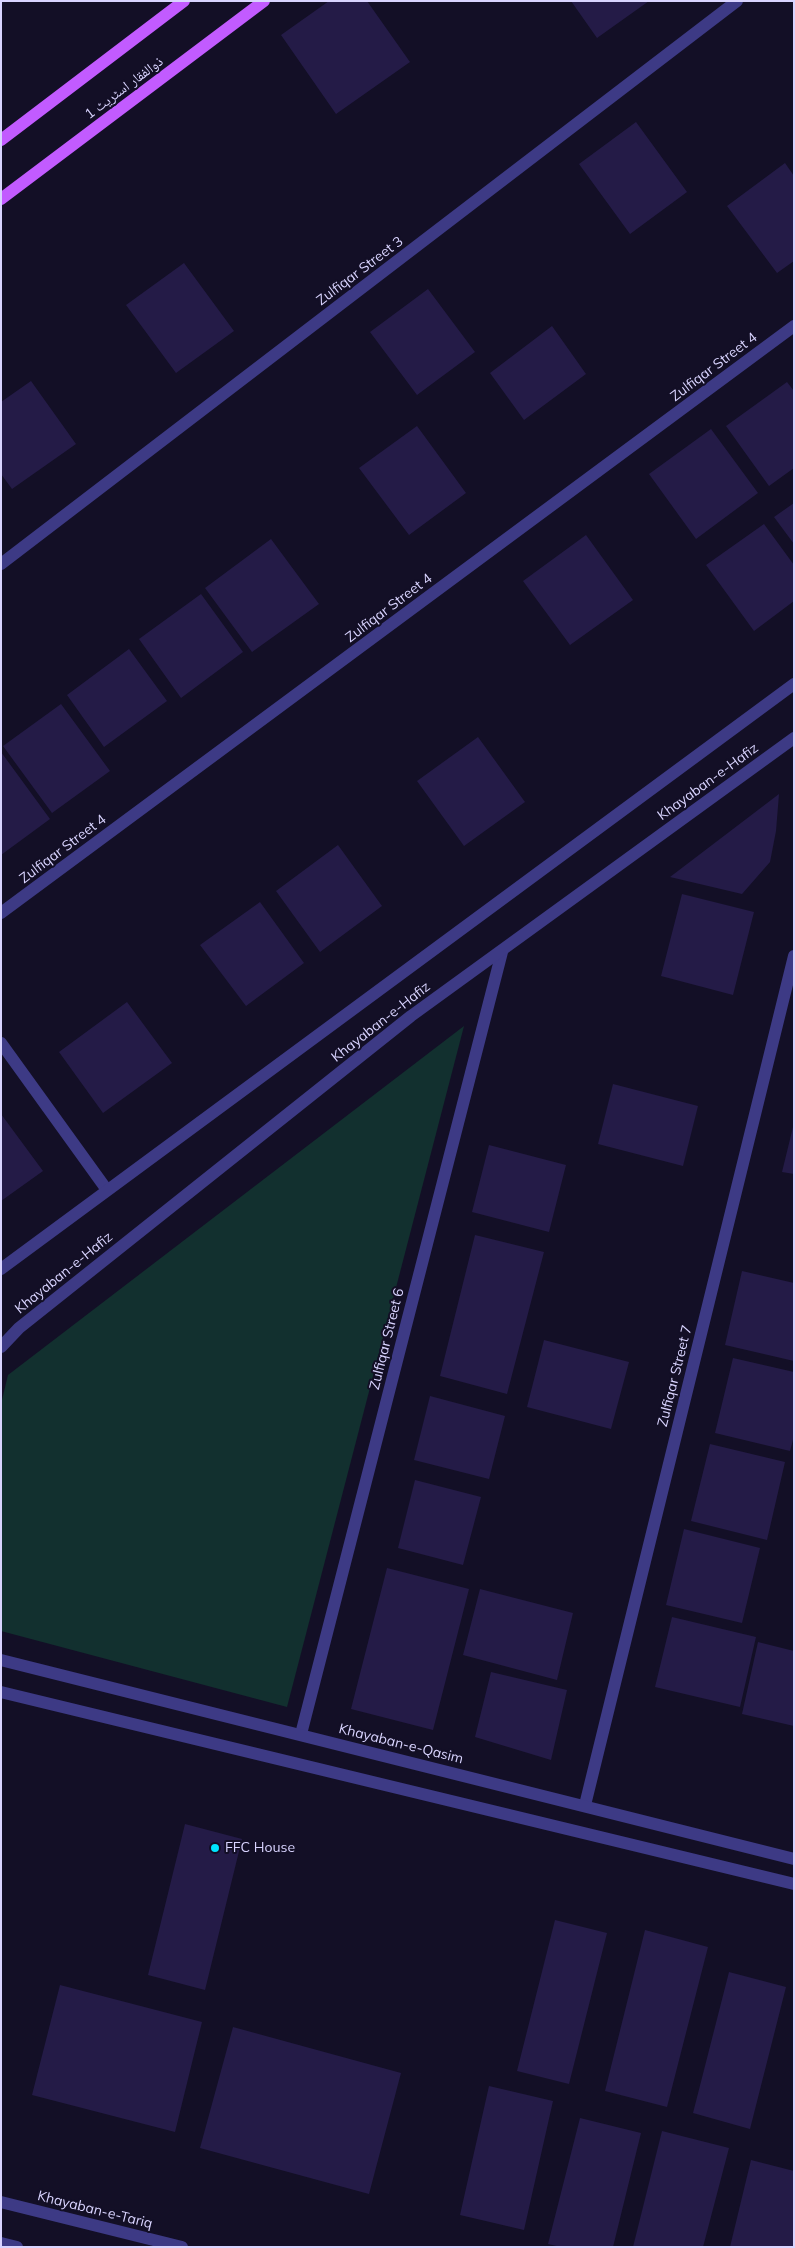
<!DOCTYPE html>
<meta charset="utf-8">
<style>
body{margin:0}
#map{position:relative;width:795px;height:2248px;overflow:hidden;background:#130f26;font-family:Mulish,sans-serif}
canvas{display:block}
.frame{position:absolute;inset:0;border:2px solid #d9d4ff;pointer-events:none}
</style>
<div id="map">
<canvas width="795" height="2248"></canvas>
<div class="frame"></div>
</div>
<script>
const context = document.querySelector('canvas').getContext('2d');
context.lineJoin = 'round';
function fillPath(path, color) { context.fillStyle = color; context.fill(path, 'evenodd'); }
function strokePath(path, color, width, dash) { context.strokeStyle = color; context.lineWidth = width; context.lineCap = dash ? 'butt' : 'round'; context.setLineDash(dash || []); context.stroke(path); }
function label(font, color, halo, rows, align = 'center') {
  context.font = font + ' Mulish,"Noto Naskh Arabic",sans-serif'; context.lineWidth = 4; context.setLineDash([]); context.textBaseline = 'middle'; context.strokeStyle = halo; context.fillStyle = color; for (const [text, x, y, turn = 0] of rows) {
    context.save(); context.translate(x, y); context.rotate((+turn || 0) * Math.PI / 180); context.textAlign = isNaN(turn) ? turn : align; if (halo) context.strokeText(text, 0, 0); context.fillText(text, 0, 0); context.restore();
  }
}
const green = new Path2D(`
 M464 1026 287 1707 1 1631V1404L8 1375Z`);
const building = new Path2D(`
 M329 1H367L410 62 336 114 281 35Z
 M571 1H649L597 38Z
 M636 122 687 192 630 234 579 164Z
 M785 163 794 176V261L777 273 727 206Z
 M184 263 234 331 176 373 126 305Z
 M428 289 475 352 417 395 370 332Z
 M552 326 586 374 524 420 490 373Z
 M31 381 76 444 12 489 1 474V402Z
 M787 382 794 391V468L769 486 726 426Z
 M417 426 466 493 409 535 359 468Z
 M711 429 758 493 696 539 649 474Z
 M794 503V544L774 517Z
 M764 524 794 565V601L754 631 706 565Z
 M586 535 633 600 570 645 523 581Z
 M271 539 319 604 252 652 205 588Z
 M201 594 243 652 181 698 139 639Z
 M129 649 167 701 104 747 67 695Z
 M61 704 110 771 52 813 3 746Z
 M478 737 525 802 464 846 417 781Z
 M1 752 50 819 1 855Z
 M779 794 776 831 770 862 742 894 670 877Z
 M338 845 382 906 320 952 276 891Z
 M682 894 754 912 733 995 661 976Z
 M260 902 304 963 246 1006 200 945Z
 M127 1002 172 1063 103 1113 59 1052Z
 M613 1084 698 1106 683 1166 598 1144Z
 M1 1114 43 1171 1 1201Z
 M793 1127H794V1174L782 1172Z
 M489 1145 566 1165 549 1232 472 1212Z
 M475 1235 544 1252 507 1394 440 1376Z
 M742 1271 794 1283V1361L725 1345Z
 M544 1340 629 1362 611 1429 527 1407Z
 M733 1358 794 1372V1436L790 1451 715 1433Z
 M430 1396 505 1416 489 1479 414 1460Z
 M710 1444 785 1462 767 1540 691 1521Z
 M415 1480 481 1497 463 1565 398 1548Z
 M684 1529 760 1548 742 1623 666 1605Z
 M387 1568 469 1589 433 1730 351 1709Z
 M480 1589 573 1613 557 1680 463 1655Z
 M672 1617 756 1637 740 1707 655 1687Z
 M758 1642 794 1651V1726L742 1714Z
 M491 1672 567 1690 551 1760 475 1737Z
 M185 1824 242 1839 205 1990 148 1975Z
 M555 1920 607 1933 569 2084 517 2071Z
 M645 1930 708 1947 667 2107 605 2091Z
 M729 1972 786 1987 750 2129 693 2113Z
 M60 1985 202 2022 175 2132 32 2095Z
 M233 2027 401 2073 369 2194 200 2148Z
 M489 2086 553 2101 524 2230 460 2215Z
 M580 2118 641 2133 613 2247H561L548 2244Z
 M662 2131 729 2148 703 2247H633Z
 M751 2160 794 2171V2247H730Z`);
const minor = new Path2D(`
 M1 564 737 1
 M1 913 794 326
 M1 1043 107 1190
 M301 1734 502 952
 M585 1805 794 956
 M1 2202 182 2247
 M1 2243 17 2247`);
const tertiary = new Path2D(`
 M1 1269 794 684
 M1 1347 19 1328 411 1016 794 738
 M1 1660 794 1859
 M1 1692 794 1884`);
const primary = new Path2D(`
 M1 140 184 1
 M1 199 264 1`);
const markers = [
 [215,1848,5,"#00e5ff"]
];
const streetNames = [
 ["ذوالفقار اسٹریٹ 1",124,88,-37],
 ["Zulfiqar Street 3",360,271,-37],
 ["Zulfiqar Street 4",714,367,-37],
 ["Zulfiqar Street 4",389,608,-37],
 ["Khayaban-e-Hafiz",708,782,-36],
 ["Zulfiqar Street 4",63,849,-37],
 ["Khayaban-e-Hafiz",381,1022,-38],
 ["Khayaban-e-Hafiz",64,1273,-39],
 ["Zulfiqar Street 6",387,1339,-76],
 ["Zulfiqar Street 7",675,1376,-76],
 ["Khayaban-e-Qasim",401,1744,14],
 ["Khayaban-e-Tariq",95,2210,14]
];
const poiNames = [
 ["FFC House",225,1848]
];
fillPath(green, '#12302f');
fillPath(building, '#241b47');
strokePath(minor, '#3d3a85', 12);
strokePath(tertiary, '#3d3a85', 12);
strokePath(primary, '#c25bff', 12);
for (const [x, y, r, color] of markers) { const dot = new Path2D(); dot.arc(x, y, r, 0, 2 * Math.PI); context.fillStyle = color; context.fill(dot); strokePath(dot, '#130f26', 2); }
label('14px', '#d9d4ff', '#130f26', streetNames);
label('14px', '#d9d4ff', '#130f26', poiNames, 'left');
</script>
